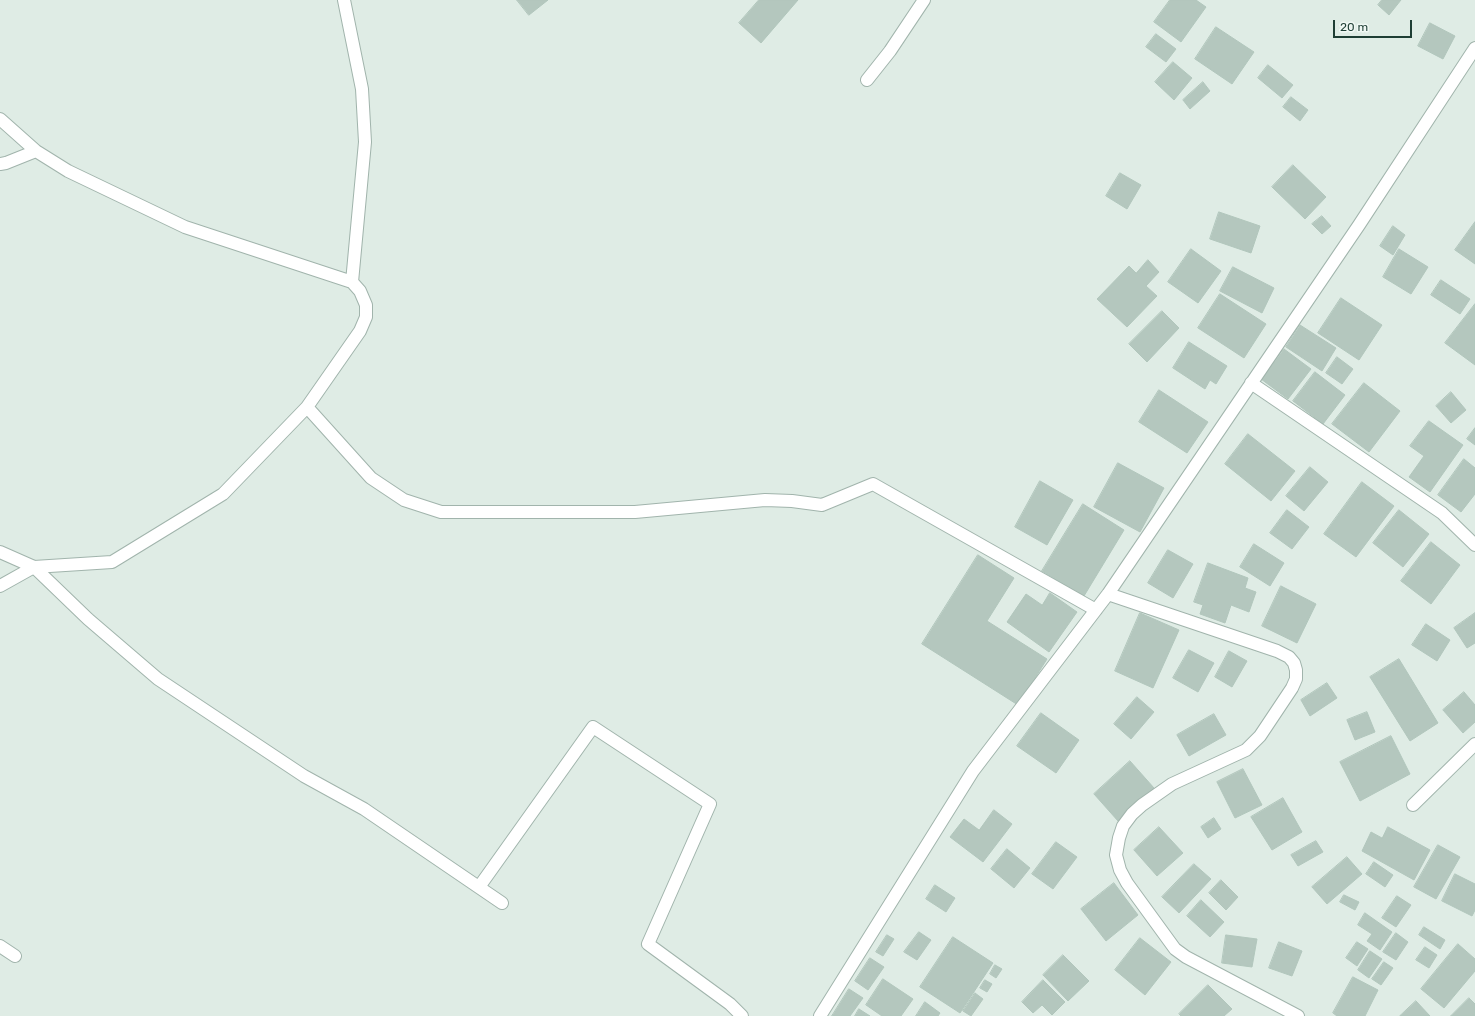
<!DOCTYPE html>
<style>
body{margin:0}
#map{position:relative;width:1475px;height:1016px;overflow:hidden;background:#dfece5;font-family:Rubik,sans-serif}
canvas{display:block}
.scale{position:absolute;left:1333px;top:20px;width:79px;height:18px;box-sizing:border-box;border:2px solid #1e3e34;border-top:0;padding-left:5px;font-size:12px;line-height:14px;white-space:nowrap;color:#1e3e34;-webkit-text-stroke:3px #f0f8f4;paint-order:stroke}
</style>
<div id="map">
<canvas width="1475" height="1016"></canvas>
<div class="scale">20 m</div>
</div>
<script>
const context = document.querySelector('canvas').getContext('2d');
context.lineJoin = 'round';
function fillPath(path, color) { context.fillStyle = color; context.fill(path, 'evenodd'); }
function strokePath(path, color, width, dash) { context.strokeStyle = color; context.lineWidth = width; context.lineCap = dash ? 'butt' : 'round'; context.setLineDash(dash || []); context.stroke(path); }
const building = new Path2D(`
 M517 0H548L529 15Z
 M759 0H798L761 43 739 23Z
 M1170 0H1196L1206 7 1181 42 1154 22Z
 M1382 0H1401L1389 15 1378 5Z
 M1430 23 1455 36 1443 59 1418 46Z
 M1216 27 1254 52 1232 84 1195 59Z
 M1156 34 1176 49 1166 62 1146 47Z
 M1173 62 1192 78 1174 100 1155 82Z
 M1268 65 1293 85 1282 98 1258 78Z
 M1203 82 1210 91 1190 109 1183 100Z
 M1291 97 1308 110 1300 121 1283 107Z
 M1293 165 1326 197 1305 219 1272 187Z
 M1120 173 1141 185 1127 209 1106 196Z
 M1219 212 1260 226 1251 253 1210 239Z
 M1322 216 1331 226 1322 234 1312 224Z
 M1475 222V264L1455 250Z
 M1393 226 1405 235 1393 255 1380 246Z
 M1191 249 1221 271 1198 303 1168 282Z
 M1399 249 1428 267 1411 294 1383 277Z
 M1148 260 1159 272 1146 286 1157 296 1127 327 1097 299 1129 266 1136 273Z
 M1233 267 1274 288 1262 313 1220 291Z
 M1441 280 1470 299 1460 314 1431 295Z
 M1220 294 1266 324 1244 358 1198 328Z
 M1341 298 1382 325 1359 360 1318 333Z
 M1475 304V365L1445 343Z
 M1162 311 1179 328 1147 362 1129 344Z
 M1300 325 1336 348 1322 371 1286 347Z
 M1189 342 1227 366 1216 384 1210 380 1205 389 1173 368Z
 M1284 349 1311 369 1288 399 1261 379Z
 M1337 357 1353 369 1342 384 1326 373Z
 M1315 372 1345 395 1323 424 1293 401Z
 M1364 383 1400 411 1369 452 1332 424Z
 M1159 390 1208 422 1187 453 1139 422Z
 M1451 392 1466 410 1451 423 1436 406Z
 M1429 421 1463 445 1430 492 1409 477 1424 456 1410 446Z
 M1475 428V445L1467 439Z
 M1248 434 1295 471 1271 501 1225 464Z
 M1464 459 1475 468V494L1461 512 1438 495Z
 M1118 463 1164 488 1140 532 1094 507Z
 M1310 467 1328 482 1304 511 1286 496Z
 M1040 481 1073 500 1047 545 1015 527Z
 M1362 482 1394 506 1356 557 1324 534Z
 M1083 504 1124 530 1084 596 1042 571Z
 M1287 510 1309 527 1292 549 1270 533Z
 M1399 510 1429 534 1403 567 1373 543Z
 M1431 542 1460 565 1431 604 1401 581Z
 M1254 544 1284 563 1270 586 1240 567Z
 M1168 550 1193 564 1173 598 1148 583Z
 M978 555 1014 578 987 621 1047 659 1018 705 922 644Z
 M1208 563 1248 578 1245 588 1256 592 1249 612 1231 605 1225 623 1200 614 1203 605 1194 602Z
 M1281 586 1316 604 1297 643 1262 626Z
 M1050 593 1077 612 1049 652 1007 622 1026 594 1042 605Z
 M1140 613 1179 630 1153 688 1115 671Z
 M1475 613V643L1467 648 1454 628Z
 M1426 624 1450 640 1437 661 1412 645Z
 M1189 650 1214 663 1198 692 1173 678Z
 M1229 651 1247 661 1232 687 1215 677Z
 M1399 659 1438 723 1410 741 1370 677Z
 M1327 683 1337 698 1310 716 1301 700Z
 M1464 692 1475 705V722L1463 733 1443 710Z
 M1137 697 1154 712 1131 739 1114 724Z
 M1367 712 1375 732 1355 740 1347 720Z
 M1041 713 1079 740 1056 773 1017 746Z
 M1214 714 1226 735 1189 756 1177 735Z
 M1391 736 1410 774 1360 801 1340 762Z
 M1130 761 1154 788 1118 821 1094 794Z
 M1243 769 1262 805 1235 818 1217 782Z
 M1283 798 1302 832 1272 850 1251 817Z
 M994 810 1012 824 983 862 950 837 964 819 979 830Z
 M1214 818 1221 829 1208 838 1201 827Z
 M1159 827 1183 853 1157 876 1134 850Z
 M1388 827 1430 850 1414 880 1362 851 1371 832 1382 838Z
 M1316 841 1323 852 1298 866 1291 855Z
 M1056 842 1077 857 1053 889 1032 874Z
 M1438 845 1460 857 1436 899 1414 887Z
 M1007 849 1030 868 1014 888 991 869Z
 M1347 857 1362 874 1327 904 1312 887Z
 M1374 862 1393 875 1385 887 1366 874Z
 M1194 864 1211 879 1179 913 1162 897Z
 M1455 874 1475 884V910L1472 916 1442 901Z
 M1221 880 1238 897 1226 910 1209 893Z
 M1114 883 1138 915 1106 941 1081 909Z
 M935 885 955 898 946 912 926 899Z
 M1344 895 1359 902 1355 910 1340 902Z
 M1397 896 1411 905 1396 927 1382 918Z
 M1201 900 1224 922 1210 937 1187 916Z
 M1365 913 1392 932 1380 950 1367 941 1372 934 1358 925Z
 M1424 927 1445 940 1440 949 1419 935Z
 M919 932 931 940 917 960 904 952Z
 M1396 933 1408 942 1396 960 1383 952Z
 M887 935 894 939 883 956 876 952Z
 M1226 935 1257 939 1252 967 1222 963Z
 M953 937 993 963 960 1013 920 987Z
 M1140 938 1171 962 1145 995 1115 970Z
 M1279 942 1302 951 1292 976 1269 968Z
 M1357 942 1368 949 1357 966 1346 958Z
 M1458 944 1475 959V971L1444 1008 1421 989Z
 M1425 947 1437 955 1429 968 1416 960Z
 M1370 951 1382 959 1369 978 1358 970Z
 M1063 955 1089 981 1068 1001 1043 975Z
 M870 958 884 967 868 990 855 981Z
 M1384 962 1393 968 1381 985 1372 979Z
 M995 965 1002 969 996 978 990 974Z
 M1353 977 1378 990 1365 1016H1337L1333 1013Z
 M883 979 913 999 901 1016H882L866 1005Z
 M985 980 992 984 987 992 980 988Z
 M1043 980 1065 1002 1052 1015 1042 1005 1033 1013 1022 1002Z
 M1208 985 1232 1009 1224 1016H1181L1179 1014Z
 M849 989 863 998 850 1016H832Z
 M975 993 983 999 971 1016 963 1011Z
 M1469 998 1475 1004V1016H1451Z
 M1416 1001 1430 1016H1400Z
 M925 1002 940 1013 938 1016H916Z
 M859 1009 870 1016H855Z`);
const service = new Path2D(`
 M34 567 88 619 158 679 304 776 364 809 502 903
 M479 887 593 727 710 804 648 944 730 1004 742 1016
 M0 946 15 956`);
const minor = new Path2D(`
 M344 0 362 89 365 142 352 282
 M867 80 890 51 924 0
 M0 119 36 151 68 171 185 227 352 282 360 291 366 305V317L360 331 307 407 223 494 112 562 34 567 0 586
 M0 164 6 163 36 151
 M1251 383 1442 513 1475 545
 M307 407 371 478 404 500 441 512H635L765 500 792 501 822 505 873 484 1096 610
 M0 552 34 567
 M1108 594 1277 651 1289 657 1294 663 1296 670V679L1292 688 1260 736 1246 750 1172 784 1142 805 1132 814 1123 826 1119 838 1116 855 1120 870 1127 883 1175 949 1186 957 1298 1016
 M1413 805 1475 744
 M820 1016 973 771 1108 594 1359 225 1475 48`);
fillPath(building, '#b4c7be');
strokePath(building, '#b1c6bc', 1);
strokePath(service, '#a1b4ac', 14);
strokePath(minor, '#a1b4ac', 14);
strokePath(service, '#fff', 12);
strokePath(minor, '#fff', 12);
</script>
